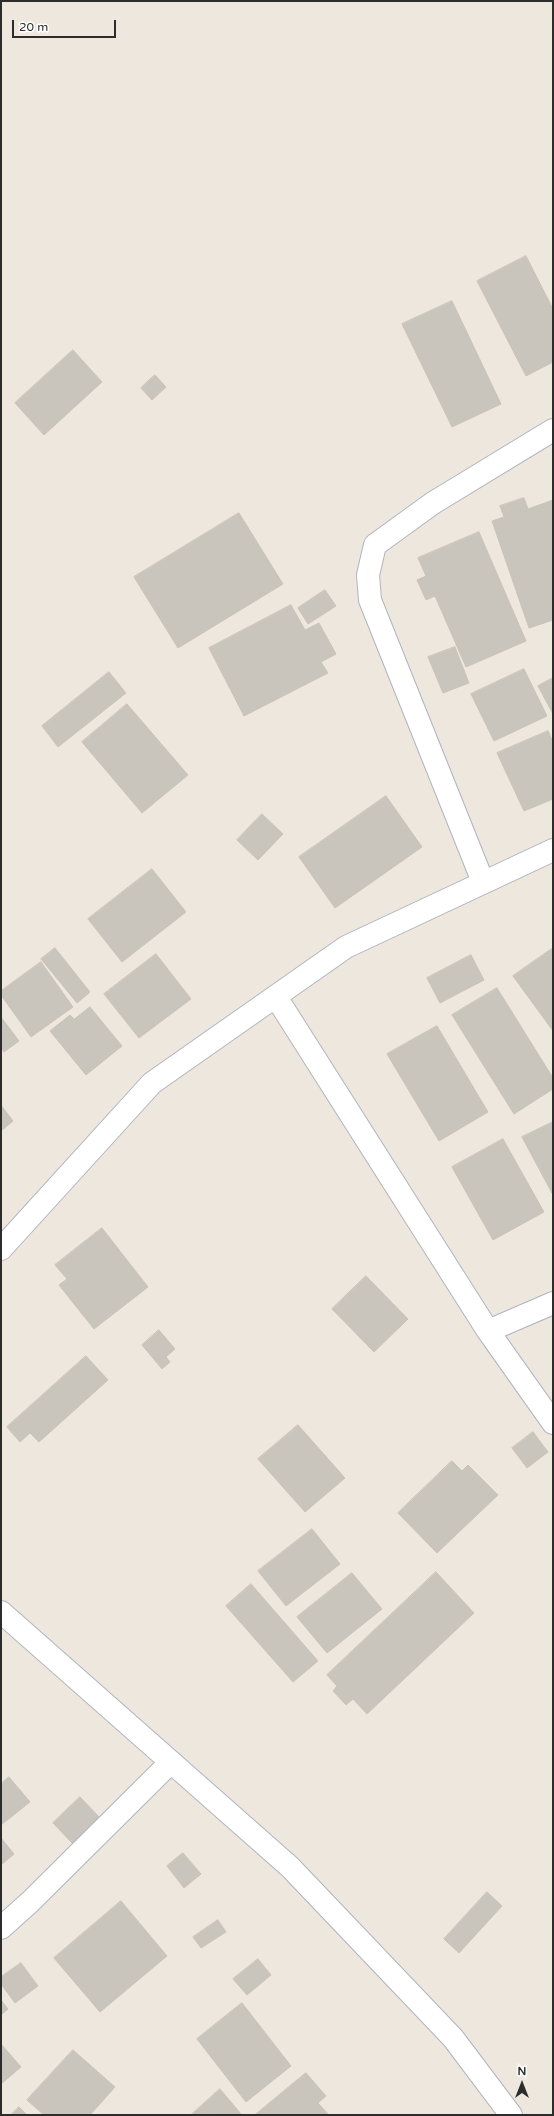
<!DOCTYPE html>
<style>
body{margin:0}
#map{position:relative;width:554px;height:2116px;overflow:hidden;background:#eee7dd;font-family:"Varela Round",sans-serif}
canvas{display:block}
.frame{position:absolute;inset:0;border:2px solid #2c2c2c;pointer-events:none}
.north{position:absolute;left:502px;top:2064px;width:40px;height:40px;-webkit-text-stroke:3px #fff;paint-order:stroke;rotate:0deg;font-size:11px;font-weight:700;line-height:16px;text-align:center;color:#2c2c2c}
.north::after{content:'';display:block;margin:auto;width:14px;height:18px;background:#2c2c2c;clip-path:polygon(50% 0,100% 100%,50% 72%,0 100%)}
.scale{position:absolute;left:12px;top:20px;width:104px;height:18px;box-sizing:border-box;border:2px solid #2c2c2c;border-top:0;padding-left:5px;font-size:12px;line-height:14px;white-space:nowrap;color:#2c2c2c;-webkit-text-stroke:3px #fff;paint-order:stroke}
</style>
<div id="map">
<canvas width="554" height="2116"></canvas>
<div class="frame"></div>
<div class="north">N</div>
<div class="scale">20 m</div>
</div>
<script>
const context = document.querySelector('canvas').getContext('2d');
context.lineJoin = 'round';
function fillPath(path, color) { context.fillStyle = color; context.fill(path, 'evenodd'); }
function strokePath(path, color, width, dash) { context.strokeStyle = color; context.lineWidth = width; context.lineCap = dash ? 'butt' : 'round'; context.setLineDash(dash || []); context.stroke(path); }
const building = new Path2D(`
 M526 256 553 309V362L526 376 477 281Z
 M452 301 501 404 452 427 402 324Z
 M73 350 102 382 44 435 15 403Z
 M155 375 166 387 152 400 141 388Z
 M524 498 528 509 553 500V620L529 628 492 521 504 517 500 506Z
 M239 513 283 584 178 648 134 577Z
 M479 532 526 641 466 667 435 596 426 600 417 580 426 576 418 558Z
 M325 590 336 606 308 624 298 608Z
 M291 605 305 630 319 623 336 654 321 662 328 673 244 716 209 648Z
 M455 647 469 683 443 693 428 657Z
 M524 669 547 716 494 741 471 694Z
 M109 672 126 693 58 747 42 726Z
 M553 678V714L538 686Z
 M127 704 188 775 142 813 82 742Z
 M548 731 553 742V799L524 811 497 753Z
 M386 796 422 847 335 908 299 857Z
 M262 814 283 834 258 860 237 840Z
 M152 869 186 912 122 962 88 919Z
 M55 948 90 992 77 1003 41 959Z
 M553 948V1031L513 976Z
 M156 954 191 999 139 1038 104 994Z
 M471 955 484 980 440 1003 427 978Z
 M41 962 73 1007 31 1037 1 995V991Z
 M497 988 553 1078V1089L514 1114 452 1015Z
 M90 1007 122 1046 86 1075 50 1031 70 1015 74 1019Z
 M1 1017 19 1041 4 1052 1 1047Z
 M437 1026 488 1112 439 1141 387 1054Z
 M1 1105 13 1121 1 1131Z
 M553 1122V1195L522 1137Z
 M503 1139 544 1212 493 1240 452 1167Z
 M102 1228 148 1287 94 1329 59 1285 67 1279 55 1265Z
 M366 1276 408 1319 374 1352 332 1309Z
 M159 1330 175 1349 166 1357 170 1362 162 1369 142 1345Z
 M86 1356 108 1380 39 1442 30 1433 20 1442 7 1427Z
 M298 1425 345 1478 305 1512 258 1459Z
 M533 1432 548 1452 527 1468 512 1448Z
 M452 1461 462 1471 468 1465 498 1495 437 1553 398 1513Z
 M312 1529 340 1564 286 1606 258 1571Z
 M436 1572 474 1613 367 1714 353 1699 346 1705 333 1691 337 1686 327 1675Z
 M352 1573 382 1609 327 1653 297 1617Z
 M251 1584 318 1661 293 1682 226 1606Z
 M9 1777 30 1802 1 1825V1784Z
 M80 1797 101 1819 74 1845 53 1823Z
 M1 1838 14 1854 1 1865Z
 M183 1853 201 1874 184 1888 167 1866Z
 M487 1892 502 1906 459 1953 444 1939Z
 M121 1901 167 1956 100 2012 54 1958Z
 M218 1920 226 1932 201 1948 193 1937Z
 M258 1959 271 1975 247 1995 233 1979Z
 M21 1963 38 1986 15 2003 1 1984V1977Z
 M1 2000 8 2009 1 2015Z
 M242 2003 291 2066 246 2102 197 2039Z
 M1 2044 21 2067 1 2084Z
 M73 2050 115 2087 90 2115H44L27 2100Z
 M306 2073 326 2096 318 2103 329 2115H255Z
 M220 2089 241 2114 191 2115Z
 M19 2107 27 2115H11Z`);
const minor = new Path2D(`
 M483 882 370 600 368 575 375 545 433 503 553 430
 M276 997 488 1331 553 1423
 M1 1249 152 1083 346 947 553 850
 M488 1331 553 1303
 M1 1928 30 1902 171 1762`);
const secondary = new Path2D(`
 M1 1612 290 1867 453 2038 511 2115`);
fillPath(building, '#c9c5bc');
strokePath(building, '#cac3b7', 1);
strokePath(minor, '#b1b3c0', 24);
strokePath(secondary, '#b1b3c0', 24);
strokePath(minor, '#fff', 22);
strokePath(secondary, '#fff', 22);
</script>
